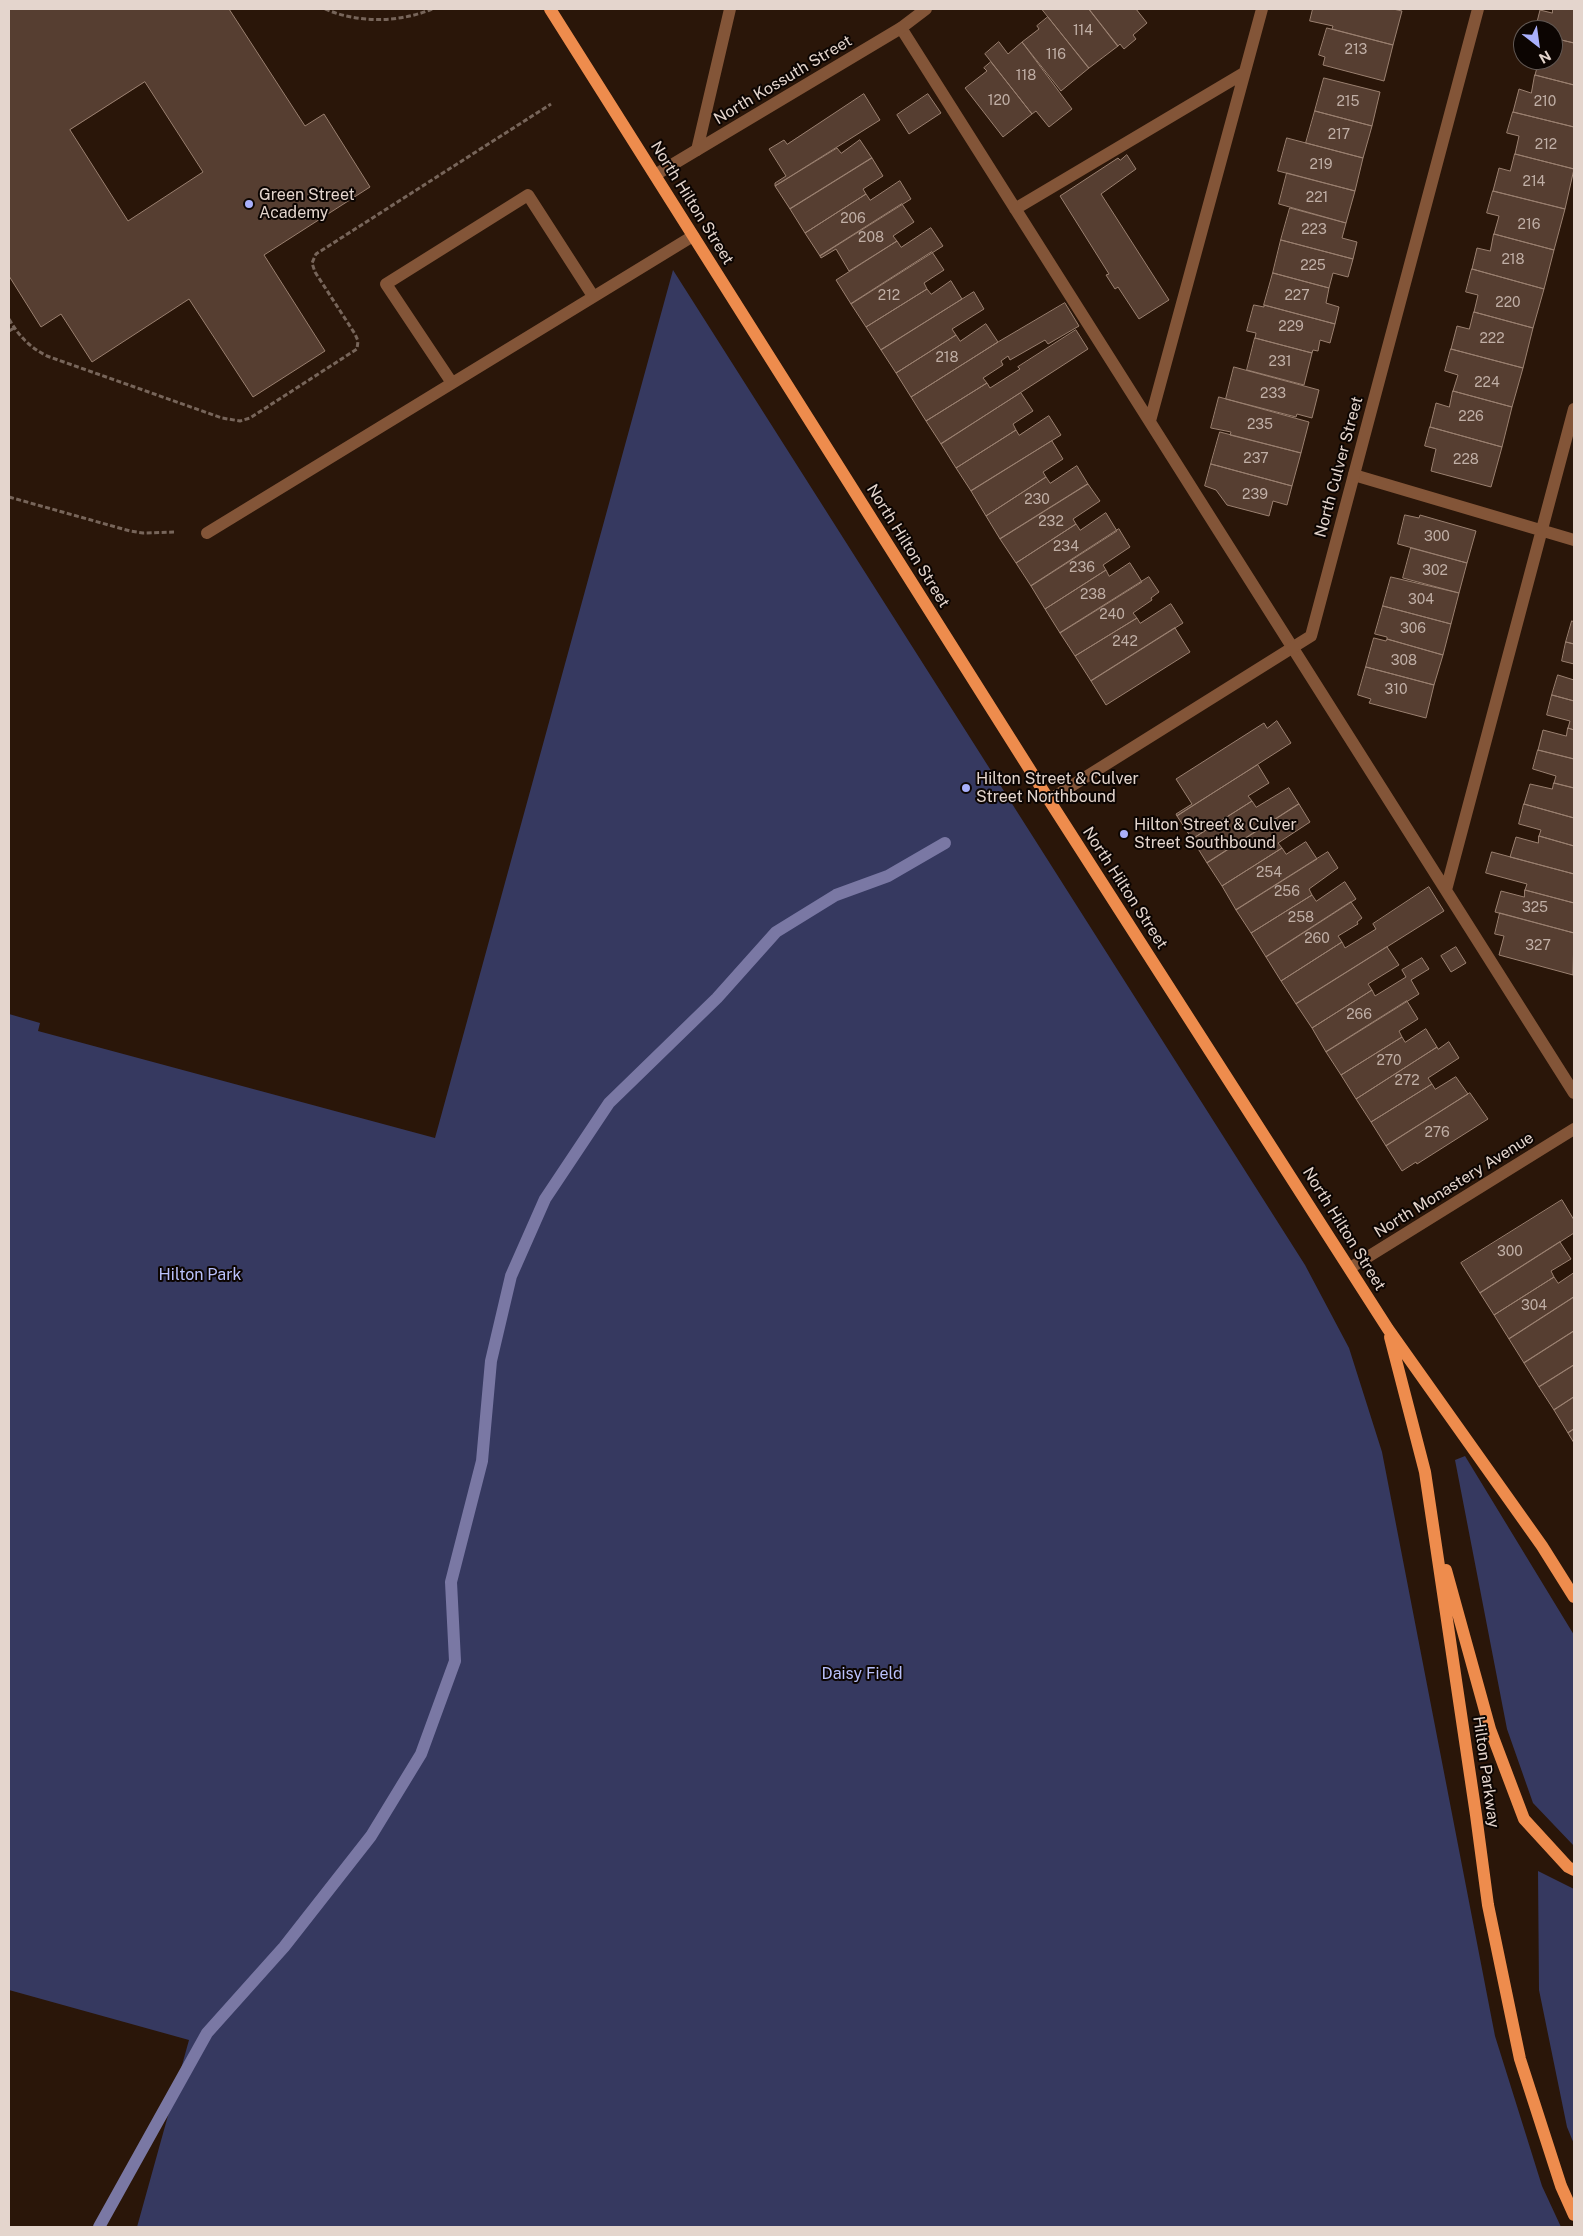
<!DOCTYPE html>
<style>
body{margin:0}
#map{position:relative;width:1583px;height:2236px;overflow:hidden;background:#2a1609;font-family:"Public Sans",sans-serif}
canvas{display:block}
.frame{position:absolute;inset:0;border:10px solid #e4d5cd;pointer-events:none}
.north{position:absolute;left:1513px;top:20px;width:50px;height:50px;box-sizing:border-box;background:#0c0502;border:1px solid #625853;border-radius:50%;rotate:150deg;font-size:14px;font-weight:700;line-height:20px;text-align:center;color:#e4d5cd}
.north::after{content:'';display:block;margin:auto;width:18px;height:22px;background:#a9b0fc;clip-path:polygon(50% 0,100% 100%,50% 72%,0 100%)}
</style>
<div id="map">
<canvas width="1583" height="2236"></canvas>
<div class="frame"></div>
<div class="north">N</div>
</div>
<script>
const context = document.querySelector('canvas').getContext('2d');
context.lineJoin = 'round';
function fillPath(path, color) { context.fillStyle = color; context.fill(path, 'evenodd'); }
function strokePath(path, color, width, dash) { context.strokeStyle = color; context.lineWidth = width; context.lineCap = dash ? 'butt' : 'round'; context.setLineDash(dash || []); context.stroke(path); }
function label(font, color, halo, rows, align = 'center') {
  context.font = font + ' "Public Sans",sans-serif'; context.lineWidth = 4; context.setLineDash([]); context.textBaseline = 'middle'; context.strokeStyle = halo; context.fillStyle = color; for (const [text, x, y, turn = 0] of rows) {
    context.save(); context.translate(x, y); context.rotate((+turn || 0) * Math.PI / 180); context.textAlign = isNaN(turn) ? turn : align; if (halo) context.strokeText(text, 0, 0); context.fillText(text, 0, 0); context.restore();
  }
}
const green = new Path2D(`
 M673 270 1305 1265 1349 1348 1382 1452 1495 2036 1542 2186 1561 2227H137L189 2040 9 1990V1014L40 1023 38 1031 435 1138Z
 M1465 1456 1574 1635V1846L1533 1803 1507 1729 1455 1460Z
 M1538 1871 1574 1889V2144L1567 2127 1539 1990Z`);
const stream = new Path2D(`
 M99 2227 207 2033 284 1947 371 1836 421 1754 455 1661 451 1582 482 1461 491 1361 511 1276 545 1199 609 1103 717 998 776 932 836 895 888 876 945 843`);
const building = new Path2D(`
 M9 9H229L305 126 324 114 370 187 264 255 325 351 253 397 189 299 92 362 61 314 41 327 9 276ZM145 82 203 172 128 221 70 130Z
 M1042 9H1089L1118 46 1089 68Z
 M1089 9H1136L1147 23 1133 35 1136 39 1124 49 1120 44 1118 46Z
 M1313 9H1393L1402 11 1393 45 1332 29 1333 26 1310 21Z
 M1553 9H1574V43L1553 38V30H1535L1540 10 1552 13Z
 M1048 17 1089 68 1061 91 1022 42 1039 29 1037 26Z
 M1327 28 1393 45 1384 81 1323 65 1325 57 1319 55Z
 M1553 38 1574 43V85L1535 75 1539 60H1553Z
 M999 42 1008 54 1022 42 1072 109 1049 127 1036 111 1032 114 985 54Z
 M991 62 1032 114 1003 137 965 88 987 71 984 68Z
 M1535 75 1574 85V127L1513 112 1519 89 1531 93Z
 M1324 78 1380 92 1372 126 1315 111Z
 M864 94 880 120 775 186V183L786 176 769 149 784 140 787 144Z
 M928 94 941 113 909 134 897 115Z
 M1315 111 1372 126 1363 158 1306 143Z
 M1513 112 1574 127V169L1515 154 1519 136 1507 133Z
 M1287 138 1363 158 1355 191 1278 171Z
 M860 140 872 158 790 209 775 186 837 148 841 153Z
 M1515 154 1574 169 1565 209 1493 191 1499 168 1510 171Z
 M1127 155 1136 169 1101 194 1169 300 1139 319 1118 287 1115 289 1106 275 1109 274 1060 196 1118 158 1120 160Z
 M872 158 883 176 863 189 866 194 805 233 790 209Z
 M1287 173 1355 191 1346 223 1279 204Z
 M900 181 911 199 820 256 805 233 866 194 870 200Z
 M1493 191 1565 209 1554 250 1494 234 1499 216 1487 213Z
 M902 204 914 222 893 236 897 241 849 271 836 249 821 258 820 256Z
 M1290 208 1346 223 1342 238 1357 242 1353 259 1281 240Z
 M931 228 943 246 851 304 836 280 897 241 901 247Z
 M1494 234 1554 250 1544 289 1472 269 1477 248 1490 251Z
 M1281 240 1353 259 1348 277 1333 273 1329 288 1273 273Z
 M932 252 944 270 924 283 927 289 866 327 851 304Z
 M1472 269 1544 289 1533 328 1474 312 1478 295 1466 292Z
 M1273 273 1329 288 1326 303 1339 307 1335 324 1264 305Z
 M951 281 962 299 881 350 866 327 927 289 931 294Z
 M974 292 984 309 952 329 956 335 896 373 881 350Z
 M1065 303 1079 326 1048 344 1045 340 1010 360 1008 356 1001 361 1003 365 983 378 987 383 926 421 911 397 998 342Z
 M1254 305 1264 307V305L1335 324 1330 343 1320 340 1318 351 1313 350 1312 353 1255 338 1256 333 1247 331Z
 M1474 312 1533 328 1523 368 1451 349 1457 326 1469 329Z
 M986 324 998 342 911 397 896 373 956 335 960 341Z
 M1076 330 1088 349 941 444 926 421 987 383 990 388 1020 369 1018 367Z
 M1255 338 1312 353 1304 385 1247 370Z
 M1451 349 1523 368 1512 407 1453 391 1458 375 1445 371Z
 M1234 367 1319 390 1312 418 1297 414 1296 417 1226 399Z
 M1453 391 1512 407 1502 447 1430 427 1436 403 1449 407Z
 M1021 393 1033 411 1013 424 1016 430 956 468 941 444Z
 M1219 397 1309 422 1301 453 1230 435 1231 432 1211 428Z
 M1049 416 1061 435 971 491 956 468 1016 430 1019 435Z
 M1430 427 1502 447 1491 487 1431 471 1436 449 1425 446Z
 M1220 432 1301 453 1292 486 1211 464Z
 M1052 441 1063 459 1043 472 1046 477 986 516 971 491Z
 M1211 464 1292 486 1287 505 1273 501 1269 516 1227 505 1216 490 1205 486Z
 M1077 466 1088 484 1000 539 986 516 1046 477 1050 483Z
 M1088 484 1100 501 1073 519 1076 524 1016 563 1000 539Z
 M1106 513 1117 531 1031 586 1016 563 1076 524 1080 530Z
 M1405 515 1419 518 1420 515 1476 531 1467 563 1398 544Z
 M1119 529 1130 547 1103 565 1106 570 1045 609 1031 586Z
 M1411 548 1467 563 1459 593 1403 578Z
 M1130 563 1142 582 1060 633 1045 609 1106 570 1109 576Z
 M1149 577 1159 592 1151 598 1152 600 1133 613 1137 618 1075 656 1060 633Z
 M1391 577 1459 593 1451 624 1383 606Z
 M1171 604 1183 623 1091 681 1075 656 1137 618 1140 623Z
 M1383 606 1451 624 1443 655 1387 639V637L1375 634Z
 M1572 621 1574 622V644L1566 642Z
 M1175 628 1190 652 1106 705 1091 681Z
 M1374 638 1386 641 1387 639 1443 655 1434 685 1366 667Z
 M1566 642 1574 644V664L1562 661Z
 M1366 667 1434 685 1426 718 1369 703 1371 699 1358 695Z
 M1558 675 1574 680V701L1552 695Z
 M1552 695 1574 701V730L1568 728 1570 721 1547 715Z
 M1277 721 1291 743 1177 816 1176 814 1192 804 1176 779 1264 723 1267 728Z
 M1568 728 1574 730V759L1538 750 1543 730 1566 736Z
 M1538 750 1574 759V788L1554 783 1556 776 1533 769Z
 M1258 765 1269 783 1248 796 1252 801 1192 839 1177 816Z
 M1554 783 1574 788V818L1524 804 1530 784 1552 789Z
 M1289 788 1299 804 1207 863 1192 839 1252 801 1256 807Z
 M1299 804 1310 822 1278 843 1282 848 1222 886 1207 863Z
 M1524 804 1574 818V846L1539 836 1541 830 1519 824Z
 M1539 836 1574 846V874L1510 857 1516 837 1538 843Z
 M1306 842 1317 859 1236 910 1222 886 1282 848 1286 854Z
 M1328 852 1338 868 1309 889 1312 895 1251 933 1236 910Z
 M1492 852 1574 874V903L1525 890 1527 884 1486 873Z
 M1345 882 1356 899 1266 957 1251 933 1312 895 1316 901Z
 M1429 887 1444 911 1296 1004 1281 981 1342 942 1345 948 1376 929 1373 924Z
 M1525 890 1574 903V933L1495 912 1501 891 1524 897Z
 M1351 902 1362 918 1357 922 1358 924 1338 936 1342 942 1281 981 1266 957Z
 M1500 913 1574 933 1573 975 1499 955 1504 936 1495 934Z
 M1387 947 1399 965 1368 984 1372 990 1312 1028 1296 1004Z
 M1456 947 1466 963 1451 972 1441 956Z
 M1422 958 1429 969 1411 980 1419 994 1326 1052 1312 1028 1372 990 1375 996 1406 977 1402 970Z
 M1407 1001 1418 1019 1399 1031 1402 1037 1341 1075 1326 1052Z
 M1426 1029 1437 1047 1356 1099 1341 1075 1402 1037 1405 1042Z
 M1449 1042 1459 1058 1428 1078 1432 1084 1371 1122 1356 1099 1437 1047 1438 1049Z
 M1456 1077 1468 1094 1386 1146 1371 1122 1432 1084 1435 1089Z
 M1470 1093 1488 1119 1417 1164 1416 1162 1402 1171 1386 1146Z
 M1562 1200 1574 1220V1233L1480 1293 1461 1263Z
 M1560 1242 1571 1259 1551 1271 1554 1277 1494 1315 1480 1293Z
 M1574 1273V1297L1509 1339 1494 1315 1554 1277 1558 1283Z
 M1574 1297V1331L1524 1363 1509 1339Z
 M1574 1331V1365L1539 1387 1524 1363Z
 M1574 1365V1397L1554 1410 1539 1387Z
 M1574 1397V1429L1568 1433 1554 1410Z
 M1574 1429V1443L1568 1433Z`);
const path = new Path2D(`
 M325 9C357 23 399 23 432 9
 M9 319C19 336 29 347 47 356L222 418 240 421 250 418 357 349 358 341 355 334 315 272 312 263 316 254 551 104
 M9 331 14 328
 M9 497 130 531 143 533 174 532`);
const lane = new Path2D(`
 M901 28 1574 1093
 M697 150 730 9
 M1015 209 1244 73
 M452 383 386 284 528 195 593 296
 M1150 421 1262 9
 M1354 475 1574 540
 M207 533 693 236
 M1446 890 1574 409`);
const street = new Path2D(`
 M655 175 901 28 926 9
 M1049 800 1311 636 1478 9
 M1350 1268 1574 1129`);
const primary = new Path2D(`
 M550 9 1049 800 1388 1329 1542 1546 1574 1597
 M1390 1337 1425 1472 1476 1815 1488 1905 1520 2059 1561 2186 1574 2215
 M1446 1570 1490 1729 1524 1819 1568 1867 1574 1870`);
const markers = [
 [249,204,5,"#a9b0fc"],
 [966,788,5,"#a9b0fc"],
 [1124,834,5,"#a9b0fc"]
];
const numberNames = [
 ["114",1083,31],
 ["213",1356,50],
 ["116",1056,55],
 ["118",1026,76],
 ["120",999,101],
 ["215",1348,102],
 ["210",1545,102],
 ["217",1339,135],
 ["212",1546,145],
 ["219",1321,165],
 ["214",1534,182],
 ["221",1317,198],
 ["206",853,219],
 ["216",1529,225],
 ["223",1314,230],
 ["208",871,238],
 ["218",1513,260],
 ["225",1313,266],
 ["212",889,296],
 ["227",1297,296],
 ["220",1508,303],
 ["229",1291,327],
 ["222",1492,339],
 ["218",947,358],
 ["231",1280,362],
 ["224",1487,383],
 ["233",1273,394],
 ["226",1471,417],
 ["235",1260,425],
 ["237",1256,459],
 ["228",1466,460],
 ["239",1255,495],
 ["230",1037,500],
 ["232",1051,522],
 ["300",1437,537],
 ["234",1066,547],
 ["236",1082,568],
 ["302",1435,571],
 ["238",1093,595],
 ["304",1421,600],
 ["240",1112,615],
 ["306",1413,629],
 ["242",1125,642],
 ["308",1404,661],
 ["310",1396,690],
 ["254",1269,873],
 ["256",1287,892],
 ["325",1535,908],
 ["258",1301,918],
 ["260",1317,939],
 ["327",1538,946],
 ["266",1359,1015],
 ["270",1389,1061],
 ["272",1407,1081],
 ["276",1437,1133],
 ["300",1510,1252],
 ["304",1534,1306]
];
const streetNames = [
 ["North Kossuth Street",783,80,-31],
 ["North Hilton Street",692,203,58],
 ["North Culver Street",1339,467,-75],
 ["North Hilton Street",908,546,58],
 ["North Hilton Street",1125,888,57],
 ["North Monastery Avenue",1454,1185,-32],
 ["North Hilton Street",1344,1229,58],
 ["Hilton Parkway",1486,1772,82]
];
const poiNames = [
 ["Green Street",259,195],
 ["Academy",259,213],
 ["Hilton Street & Culver",976,779],
 ["Street Northbound",976,797],
 ["Hilton Street & Culver",1134,825],
 ["Street Southbound",1134,843]
];
const parkNames = [
 ["Hilton Park",200,1275],
 ["Daisy Field",862,1674]
];
fillPath(green, '#363960');
strokePath(stream, '#7a78a4', 12);
fillPath(building, '#563e31');
strokePath(building, '#9a8070', 1);
strokePath(path, '#77655a', 3, [5, 2.5]);
strokePath(lane, '#835538', 12);
strokePath(street, '#835538', 12);
strokePath(primary, '#ee8c4d', 12);
for (const [x, y, r, color] of markers) { const dot = new Path2D(); dot.arc(x, y, r, 0, 2 * Math.PI); context.fillStyle = color; context.fill(dot); strokePath(dot, '#0c0502', 2); }
label('14px', '#c0afa6', null, numberNames);
label('16px', '#e4d5cd', '#0c0502', streetNames);
label('16px', '#e4d5cd', '#0c0502', poiNames, 'left');
label('16px', '#bac1fb', '#0c0502', parkNames);
</script>
